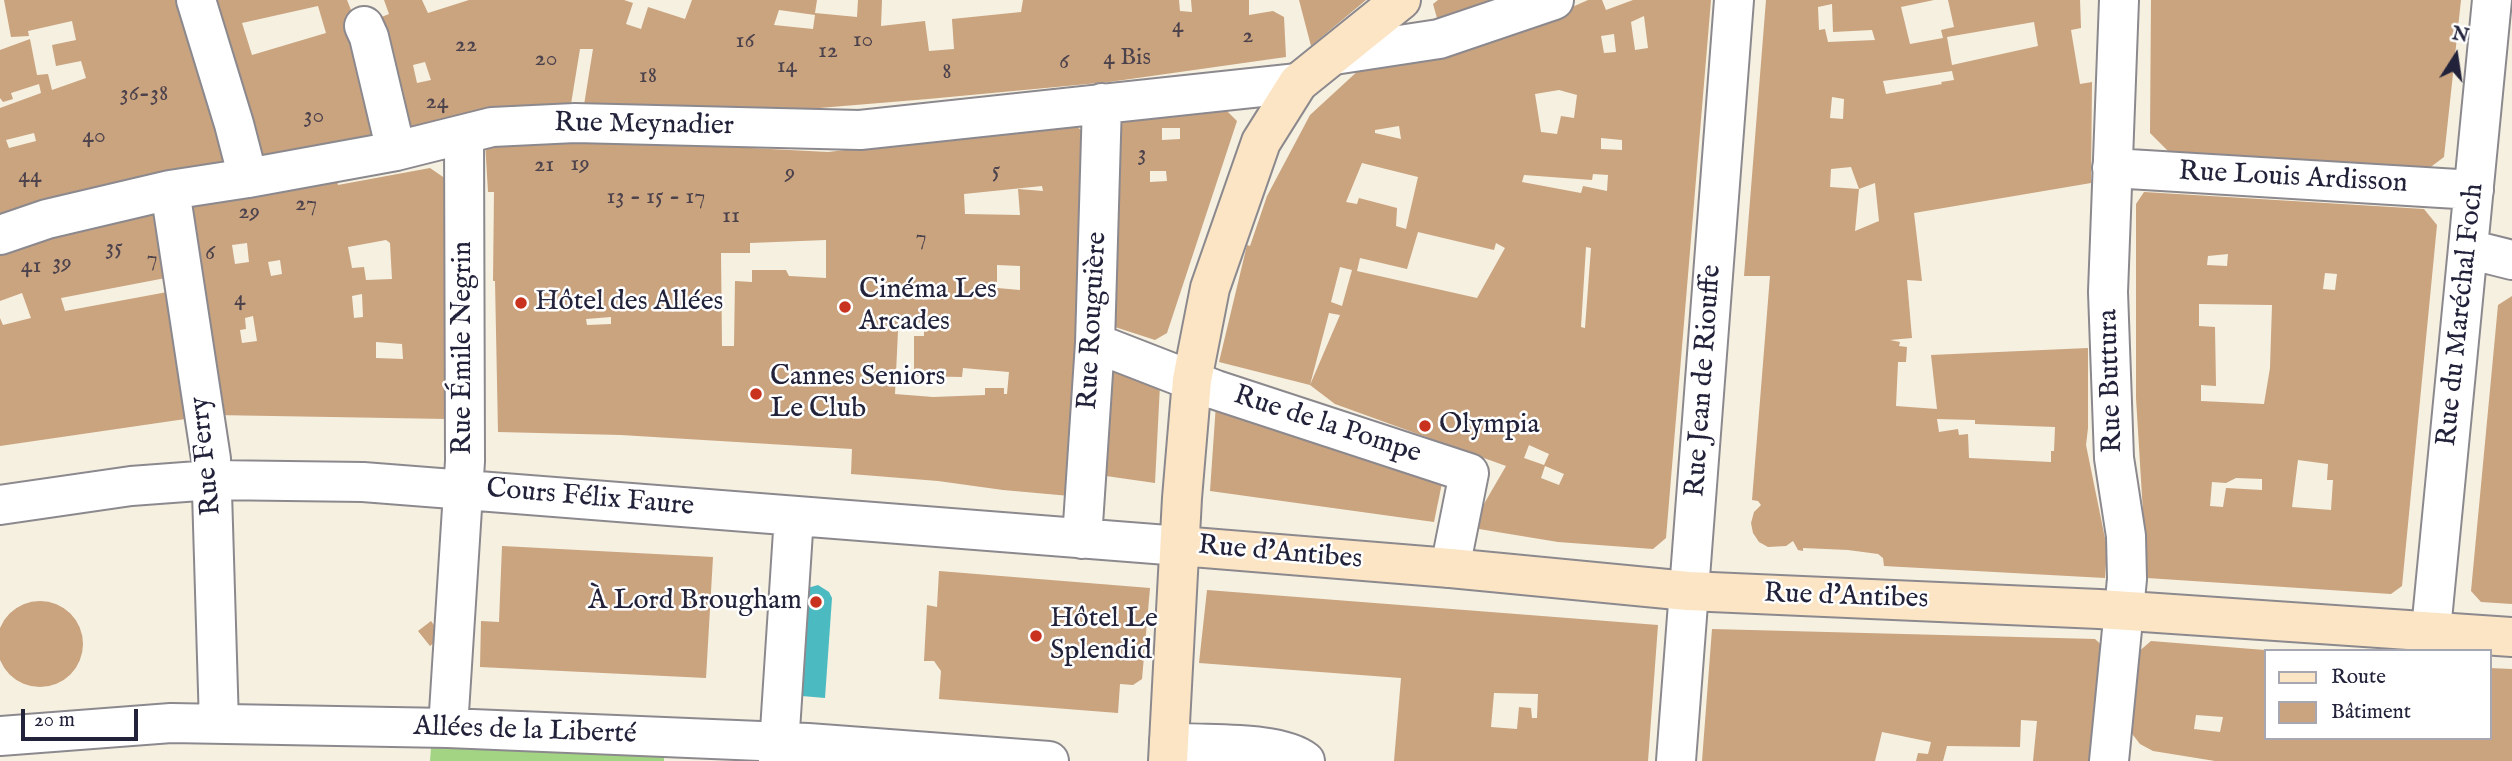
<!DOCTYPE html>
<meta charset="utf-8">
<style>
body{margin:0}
#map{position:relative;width:2512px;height:761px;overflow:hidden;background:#f5f0e0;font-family:"IM FELL English",serif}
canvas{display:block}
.legend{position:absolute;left:2264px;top:649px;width:228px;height:91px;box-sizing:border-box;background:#fff;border:2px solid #a7a7b1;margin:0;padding:9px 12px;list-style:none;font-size:21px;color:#22223b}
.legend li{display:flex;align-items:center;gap:14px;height:35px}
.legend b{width:35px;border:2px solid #a7a7b1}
.north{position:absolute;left:2421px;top:21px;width:70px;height:70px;-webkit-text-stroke:5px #fff;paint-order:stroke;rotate:12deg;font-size:19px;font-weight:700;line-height:28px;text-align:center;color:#22223b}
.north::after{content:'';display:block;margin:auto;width:24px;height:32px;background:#22223b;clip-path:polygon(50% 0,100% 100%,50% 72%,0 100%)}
.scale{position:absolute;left:21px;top:709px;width:117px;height:32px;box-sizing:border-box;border:4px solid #22223b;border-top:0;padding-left:9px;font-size:21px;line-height:24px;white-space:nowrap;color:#22223b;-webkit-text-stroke:5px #fff;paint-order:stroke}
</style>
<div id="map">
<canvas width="2512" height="761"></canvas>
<ul class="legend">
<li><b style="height:9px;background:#fce5c4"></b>Route</li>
<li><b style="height:19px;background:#caa37f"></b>Bâtiment</li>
</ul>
<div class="north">N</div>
<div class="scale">20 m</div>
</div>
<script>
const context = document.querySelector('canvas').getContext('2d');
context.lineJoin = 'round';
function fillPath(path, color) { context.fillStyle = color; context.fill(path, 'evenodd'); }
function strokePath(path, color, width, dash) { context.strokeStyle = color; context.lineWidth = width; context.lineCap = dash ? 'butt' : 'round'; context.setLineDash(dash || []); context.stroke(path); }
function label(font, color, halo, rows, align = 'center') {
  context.font = font + ' "IM FELL English",serif'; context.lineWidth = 5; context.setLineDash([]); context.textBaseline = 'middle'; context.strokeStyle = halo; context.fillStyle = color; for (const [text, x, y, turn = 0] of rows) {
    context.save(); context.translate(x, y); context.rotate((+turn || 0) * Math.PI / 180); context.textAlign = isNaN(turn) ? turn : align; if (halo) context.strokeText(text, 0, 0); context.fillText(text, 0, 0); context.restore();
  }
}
const green = new Path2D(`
 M431 748 664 755V761H430Z`);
const water = new Path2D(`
 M818 585 829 592 832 598 825 698 790 695 804 589Z`);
const building = new Path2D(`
 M4 0H183L236 164 0 217V108L41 93 39 84 11 93 13 99 3 102 0 98V50L30 39 37 75 48 74 52 90 86 78 81 61 56 66 52 45 76 40 72 21 28 31 29 36 11 37ZM34 133 36 141 9 148 6 140Z
 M211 0H347L359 30 387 135 255 161ZM318 6 326 33 252 55 242 23Z
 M384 0H422L428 13 469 0H624L633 3 626 24 641 29 648 7 685 19 692 0H817L815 13 857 17 858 0H882L881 26 925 21 929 51 954 49 952 19 1021 12 1023 0H1179L1180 11 1192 12 1191 0H1249V15L1273 11 1284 17 1286 57 1109 82 928 99 807 109 714 111 584 105 593 49H580L571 104 401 132 369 22 389 14ZM779 10 815 15 813 29 774 25ZM425 62 431 80 417 83 413 65Z
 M1299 0H1366L1311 46Z
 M1438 0H1514L1439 25 1433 4Z
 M1588 0H1602L1606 10 1633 0H1711L1666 538 1653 549 1558 542 1473 528 1474 521 1506 466 1335 404 1310 385 1219 362 1247 245 1250 246 1267 196 1310 115 1360 69 1525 28ZM1644 16 1648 48 1635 50 1631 22ZM1614 34 1616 52 1604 53 1601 36ZM1559 90 1577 95 1574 118 1561 116 1557 134 1541 132 1535 94ZM1399 126 1401 139 1375 133V130ZM1601 138 1622 140V150L1601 149ZM1362 163 1418 177 1406 229 1396 226 1397 208 1359 198 1357 204 1346 202ZM1593 174 1608 175 1607 191 1583 186 1581 193 1522 182 1524 175 1592 180ZM1418 232 1494 250 1496 243 1505 248 1477 298 1357 271 1360 258 1407 269ZM1586 247 1591 248 1585 328 1581 327ZM1340 267 1352 270 1342 306 1331 302ZM1329 313 1340 315 1310 385ZM1529 445 1549 454 1544 465 1524 458ZM1545 466 1564 474 1559 485 1541 478Z
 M1766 0H1934L1901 7 1910 44 1943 38 1941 30 1954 27 1948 0H2080L2081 28 2071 30 2080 84 2092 82 2091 183 1914 213 1922 281 1907 280 1912 338 1890 340 1900 342 1899 346 1907 347 1906 362H1898L1896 406 1937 409 1931 355 2088 348V428L2086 445 2107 548 2105 578 1884 566 1883 558 1878 554 1848 550 1803 548V551L1798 550 1793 541 1786 546 1768 547 1759 542 1753 533 1751 523 1754 512 1761 505 1758 501 1752 500 1770 276H1744ZM1832 4 1833 32 1872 30 1875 40 1828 42 1825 29 1819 30 1818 7ZM2034 22 2038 46 1952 65 1947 37ZM1952 71 1954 80 1941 82 1942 84 1886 94 1883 81ZM1832 97 1844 99 1843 119 1830 118ZM1851 167 1859 189 1830 187 1831 169ZM1875 183 1879 221 1855 231 1859 189ZM1937 419 1975 420V424L2055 427 2054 451H2051V462L1969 458 1968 434 1959 435 1958 429 1939 432Z
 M2151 0H2461L2444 157 2428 169 2170 153 2150 133Z
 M1224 108 1237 121 1167 333 1155 340 1115 327 1108 318 1113 136 1126 118ZM1162 128H1180V139L1162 140ZM1150 171H1166L1167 181 1150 182Z
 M1074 124 1090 138 1070 496 1003 490 938 481 851 474 852 449 621 435 498 432 495 281H493L494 192H488L485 141 596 140 828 152ZM1042 186 1043 191 1018 189 1020 215 965 214 964 194ZM826 240V278L789 276 786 270H752V282L735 281 734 346H722L721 253H750V243ZM997 265 1020 266V290L997 288ZM611 317V324L587 325 586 319ZM895 320 924 323V336H914V376L962 377 963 368 1009 372 1007 394H1004V388H985V395L933 397 895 394 898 331V322Z
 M430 168 446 179 448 419 214 415 179 204 337 180 338 185ZM386 240 390 243 392 279 366 280 364 267 352 268 348 247ZM247 243 249 262 235 264 232 245ZM280 260 282 274 271 276 268 262ZM362 294 363 317 354 318 352 296ZM253 316 257 341 242 343 240 330 246 329 245 318ZM376 342 402 344 403 359 376 358Z
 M2144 192 2424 209 2437 225 2402 586 2391 594 2147 578 2136 398V204ZM2228 254 2227 266 2207 265 2208 256ZM2325 273 2337 274 2335 290 2323 289ZM2199 304 2272 305 2270 368 2264 404 2201 401V385L2216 386 2215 327 2199 326ZM2298 460 2328 464 2327 480H2333L2331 510 2292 507ZM2236 478 2262 479V490L2226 488 2223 507 2210 506 2212 482 2226 483Z
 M165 206 176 276 61 298 65 311 178 290 199 417 0 446V318L3 325 31 318 22 293 0 301V248Z
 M2512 296V604L2481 602 2471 591 2498 305Z
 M1105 365 1160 385 1155 483 1099 475Z
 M1216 404 1442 483 1434 522 1210 491Z
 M502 546 713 557 706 678 480 667 481 621 499 622Z
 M939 571 1150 588 1142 679 1133 685 1120 684 1118 713 939 699 941 671 934 661H924L927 605 937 607Z
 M1207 590 1658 625 1648 761H1394L1401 678 1199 663ZM1494 693 1538 694 1537 718H1532L1531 708 1519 707 1517 729 1491 727Z
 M-3 644a43 43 0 1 1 86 0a43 43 0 1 1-86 0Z
 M431 621 442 636 430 646 418 631Z
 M1712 629 2095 639 2106 649 2095 761H2033L2037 721 2021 720 2020 747 1947 746 1943 761H1916L1918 753 1928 754 1931 742 1882 732 1875 761H1702Z
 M2151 641 2265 650V738H2489V668L2512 669V761H2215L2153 751 2140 744 2133 735 2129 724 2137 653ZM2196 715 2223 717 2220 732 2194 729Z`);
const street = new Path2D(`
 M196 0 234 124 248 178
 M364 26 369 37 396 151
 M1334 55 1439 39 1554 0
 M2112 168 2474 190
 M170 190 211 459 219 724
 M0 235 47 219 170 190 248 178 396 151 492 127 575 123 860 130 1298 83
 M2468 249 2512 260
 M1095 343 1216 390 1469 473 1450 568
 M0 505 131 486 212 480 363 482 1180 546
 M1082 539 1095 343 1102 103
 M2431 630 2492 0
 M448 728 465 461 464 135
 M0 736 171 723 448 728 808 743 1049 761
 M1169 742C1205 746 1278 740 1305 761
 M778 761 794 516
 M1676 761 1734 0
 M2109 761 2127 579 2126 536 2114 458 2108 292 2119 0`);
const secondary = new Path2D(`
 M1180 546 1450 568 1688 591 2099 609 2512 637
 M1168 761 1182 498 1192 380 1210 288 1261 142 1298 83 1401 0`);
const markers = [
 [521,303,7,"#c8321e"],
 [845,307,7,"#c8321e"],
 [756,394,7,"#c8321e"],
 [1425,426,7,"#c8321e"],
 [816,602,7,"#c8321e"],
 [1036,636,7,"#c8321e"]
];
const numberNames = [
 ["4",1178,27],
 ["2",1248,37],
 ["10",863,41],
 ["16",745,42],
 ["22",466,46],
 ["12",828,52],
 ["4 Bis",1127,59],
 ["20",546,60],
 ["6",1064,63],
 ["14",787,67],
 ["8",947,73],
 ["18",648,77],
 ["36-38",144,95],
 ["24",437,103],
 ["30",314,117],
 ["40",94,137],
 ["3",1142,155],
 ["19",580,165],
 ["21",544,166],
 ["5",996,172],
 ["9",790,174],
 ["44",30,177],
 ["13 - 15 - 17",656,198],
 ["27",306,205],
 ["29",249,213],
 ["11",731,217],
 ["7",921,239],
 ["35",114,249],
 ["6",210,254],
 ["7",152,260],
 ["39",62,264],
 ["41",31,267],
 ["4",240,300]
];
const streetNames = [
 ["Rue Meynadier",644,126,1],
 ["Rue Louis Ardisson",2293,179,3],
 ["Rue du Maréchal Foch",2462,315,-84],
 ["Rue Rouguière",1094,321,-87],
 ["Rue Émile Negrin",464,348,-90],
 ["Rue Jean de Riouffe",1705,381,-86],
 ["Rue Buttura",2112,381,-92],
 ["Rue de la Pompe",1327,426,18],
 ["Rue Ferry",207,456,-96],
 ["Cours Félix Faure",590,499,5],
 ["Rue d'Antibes",1280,554,5],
 ["Rue d'Antibes",1846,598,2],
 ["Allées de la Liberté",525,732,2]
];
const poiNames = [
 ["Cinéma Les",859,291],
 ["Arcades",859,323],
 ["Hôtel des Allées",535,303],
 ["Cannes Seniors",770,378],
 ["Le Club",770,410],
 ["Olympia",1439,426],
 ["À Lord Brougham",802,602,"right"],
 ["Hôtel Le",1050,620],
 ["Splendid",1050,652]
];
fillPath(green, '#a3d483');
fillPath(water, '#4cbbc1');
fillPath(building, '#caa37f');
strokePath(street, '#8c898e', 42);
strokePath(secondary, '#8c898e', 42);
strokePath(street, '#fff', 38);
strokePath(secondary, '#fce5c4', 38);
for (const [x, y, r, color] of markers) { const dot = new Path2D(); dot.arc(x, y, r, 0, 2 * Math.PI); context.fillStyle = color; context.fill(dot); strokePath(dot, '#fff', 2.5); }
label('24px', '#4c424c', null, numberNames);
label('28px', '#22223b', '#fff', streetNames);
label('28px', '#22223b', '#fff', poiNames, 'left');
</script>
